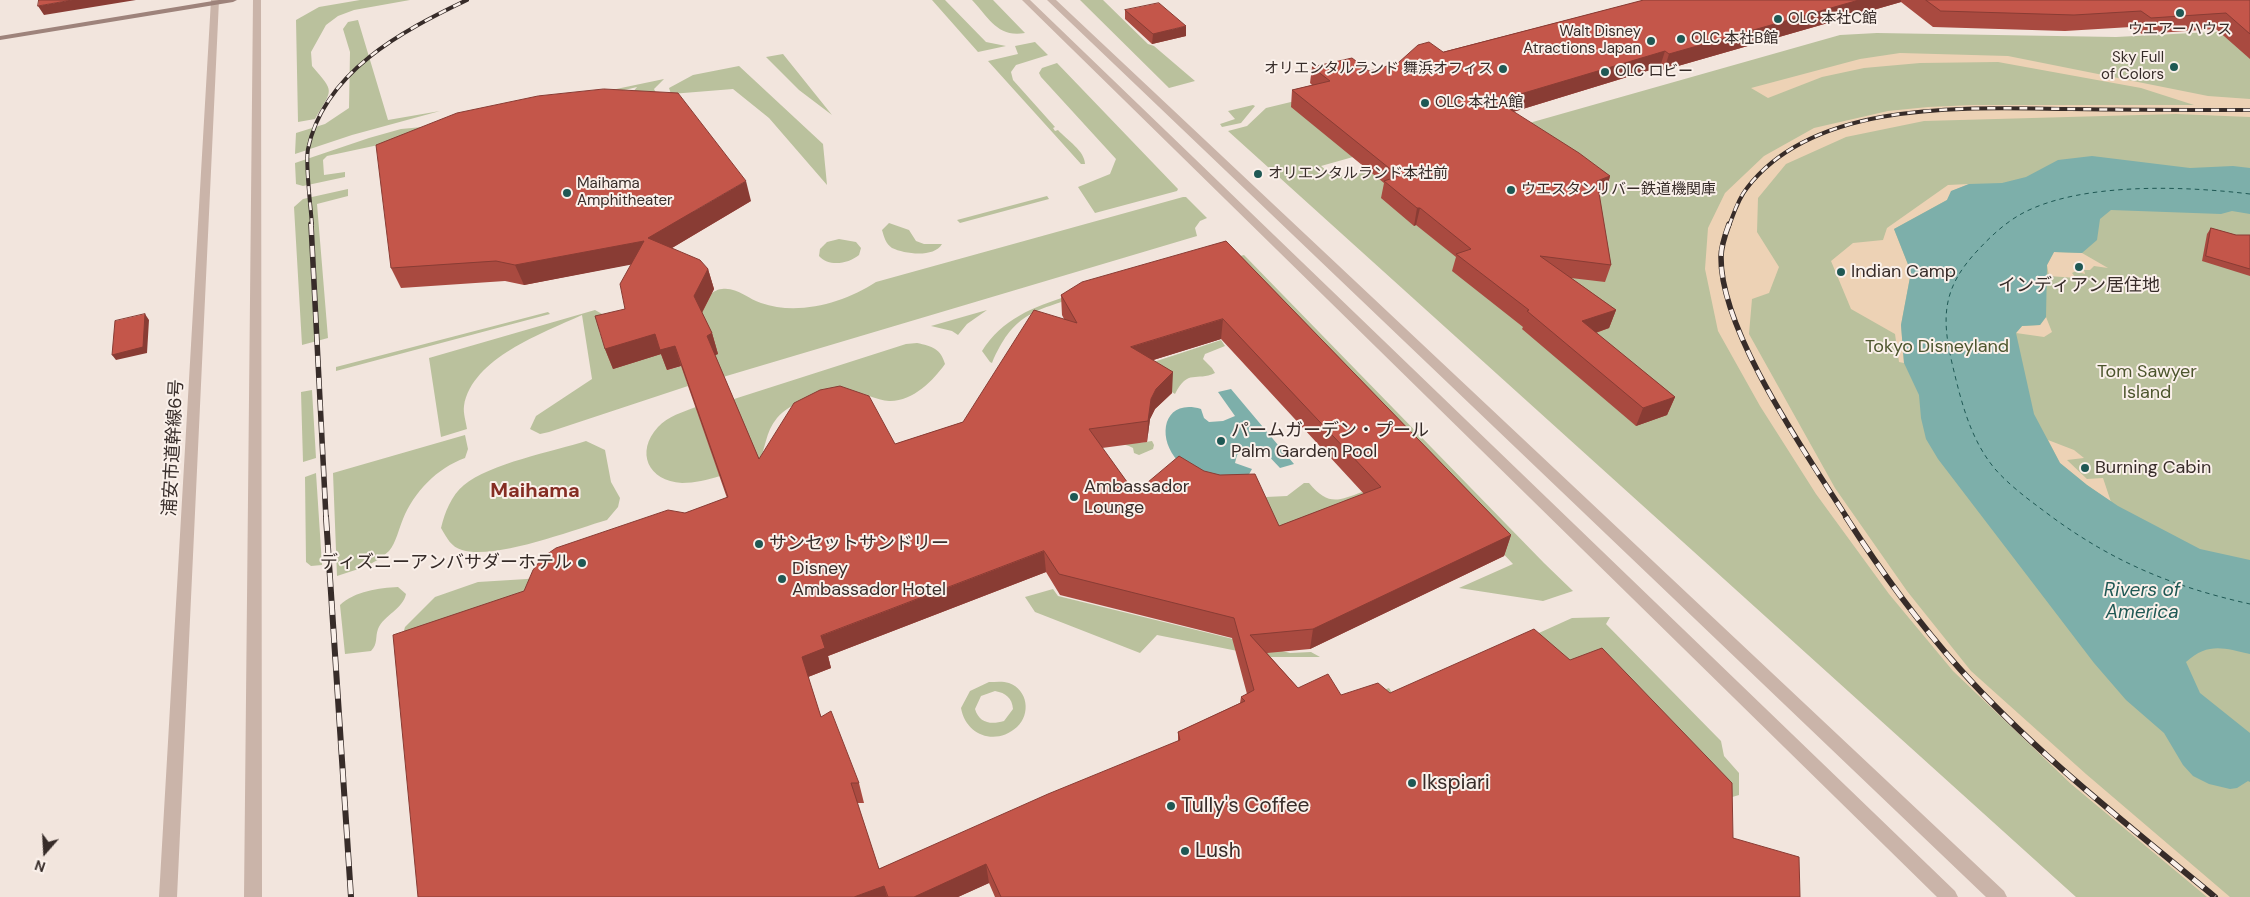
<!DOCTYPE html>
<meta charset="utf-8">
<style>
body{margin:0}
#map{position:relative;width:2250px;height:897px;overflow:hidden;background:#f2e5dd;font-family:"DM Sans",sans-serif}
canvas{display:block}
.north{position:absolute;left:20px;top:827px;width:50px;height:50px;-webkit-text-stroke:4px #faf0ea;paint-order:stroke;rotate:199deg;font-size:14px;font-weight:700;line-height:20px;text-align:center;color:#372c29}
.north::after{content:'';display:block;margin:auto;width:18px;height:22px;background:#372c29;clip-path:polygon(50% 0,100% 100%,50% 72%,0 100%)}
</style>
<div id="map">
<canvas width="2250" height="897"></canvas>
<div class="north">N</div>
</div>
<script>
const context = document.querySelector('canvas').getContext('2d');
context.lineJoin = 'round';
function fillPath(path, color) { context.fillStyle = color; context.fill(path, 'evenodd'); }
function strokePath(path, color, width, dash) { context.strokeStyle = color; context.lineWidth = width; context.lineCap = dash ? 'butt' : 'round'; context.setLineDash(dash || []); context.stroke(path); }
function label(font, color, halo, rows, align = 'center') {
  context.font = font + ' "DM Sans","Noto Sans JP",sans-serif'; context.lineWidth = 4; context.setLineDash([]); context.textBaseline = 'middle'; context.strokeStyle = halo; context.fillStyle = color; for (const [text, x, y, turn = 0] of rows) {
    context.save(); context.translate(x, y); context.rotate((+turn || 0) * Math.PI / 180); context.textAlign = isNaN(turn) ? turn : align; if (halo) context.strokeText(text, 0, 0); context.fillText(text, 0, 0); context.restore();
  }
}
const green = new Path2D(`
 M360 0H410L354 10 338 16 326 25 311 52 312 66C335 93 333 88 315 119L298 122 296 20 319 7Z
 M932 0H945L986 42 1006 46 978 52Z
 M972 0H993L1025 33C998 38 989 18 972 0Z
 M1080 0H1103L1148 44 1154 46 1195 81 1169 88Z
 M358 20 388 120 440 111 352 135 295 154 296 133 325 124 349 108 350 52 343 29 348 22Z
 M2250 30V897H2076L1228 131 1247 126 1266 108 1295 101 1353 157 1321 166 1335 178 1840 35 1877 33 2116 37Z
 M1035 42 1048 55 1016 65 1011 72 1013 80 1055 127 1053 128 1055 131 1058 130C1067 140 1085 151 1085 164H1081L988 61 1018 54 1015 46Z
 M783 54 832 115 799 90 766 57Z
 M1057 63 1178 189 1177 191 1095 213 1078 187 1110 174 1116 159 1041 77 1039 73 1042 68Z
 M739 66 823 144 827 185 769 118 733 89 671 94 669 88 693 75Z
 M664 79 654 89 657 95 628 98 637 87 551 108 327 156 323 160 324 175 345 172V177L303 186 296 184 295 163 369 138 401 129 444 125Z
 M1253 105 1255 106 1241 123 1222 127 1220 124 1235 119 1228 111Z
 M348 189V196L317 204 328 338 302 345 294 207 303 199Z
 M1047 196 1049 199 960 223 957 220Z
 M1183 197H1186L1207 218 1200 221 1195 228 1197 236 723 377 713 356 717 353 698 311C705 302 710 290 722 289 737 287 748 299 761 303 798 316 844 303 876 282Z
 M889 223 909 230 916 241 924 244H942C934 258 905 254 892 248 886 244 884 237 882 230Z
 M839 239 856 242 861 248 859 255C848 264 829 267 819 256L820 249 827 242Z
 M1244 255 1544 563 1573 591 1543 601 1459 588 1513 564 1225 260Z
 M1068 296H1081C1033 311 1013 314 992 363L990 362 982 351C1002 319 1033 307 1068 296Z
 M595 310 620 324 599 331 613 369 652 324 667 370 682 366 688 386 549 432 540 434 530 429 536 416 592 379 582 315C543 333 472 358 464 406 463 413 466 422 467 429L441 437 429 358Z
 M987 310 967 324 958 335 952 331 931 326Z
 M548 312 550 314 336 371V367Z
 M1221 340 1225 346 1205 354 1203 359 1212 368 1215 373C1196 382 1188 368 1175 394L1164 387 1139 443 1152 441 1154 445 1153 449 1139 455 1134 453 1133 448C1123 443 1111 441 1101 449L1129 370Z
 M917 343C932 346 941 349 945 364 933 381 912 402 889 401 877 400 867 394 855 392 849 391 842 394 836 395 814 398 793 400 777 418 765 432 766 449 758 464L731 400 906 344Z
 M312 390 316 458 303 462 301 392Z
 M696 407 720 476C707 480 695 483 682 483 648 481 635 452 658 427 668 416 683 412 696 407Z
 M465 435 468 449 465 458C437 468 414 492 403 519 399 528 396 543 389 551 375 565 355 570 337 576L333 473Z
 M586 441 605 450 611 482 620 498 618 507 607 520C572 530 496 560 462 550 451 547 447 538 441 528 445 512 451 496 464 485 489 464 554 451 586 441Z
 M316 473 322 565 311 566 306 562 305 477Z
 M1304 483H1309C1328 506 1338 501 1362 492L1375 504 1275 543 1255 495 1266 497 1287 496Z
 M549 574 534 596 398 653 405 627 435 597 478 582 527 579Z
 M398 587 406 594C403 609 384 615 378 629 375 637 378 644 371 651L345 654 340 605C355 591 379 588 398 587Z
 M1053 589 1058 596 1290 653 1311 652 1320 657H1268L1157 635 1140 653 1035 612 1025 597Z
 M1610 617 1606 624 1721 741 1724 756 1739 773V795L1719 801 1385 713 1371 695 1389 688 1395 698 1572 618Z
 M989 682C996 682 1003 681 1009 683 1028 690 1031 714 1017 727 996 746 966 736 961 708L970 691ZM995 691C1006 693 1012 698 1013 709L1004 721C991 725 979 723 975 709L981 696Z`);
const sand = new Path2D(`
 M1900 53 2008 56 2208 96 2250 99V117L2176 114 1924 121 1846 137 1786 164 1758 198 1757 232 1779 267 1769 293 1752 299 1749 334 1835 488 1907 591 1971 671 2086 774 2230 897H2207L2071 784 1953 671 1889 594 1816 494 1760 406 1718 331 1705 269 1708 228 1725 193 1764 156 1814 128 1888 111 1928 107 1972 105H2194L2141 88 1998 62 1920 63 1864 68 1822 77 1768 98 1751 88 1860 59Z
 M1969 184 1952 191 1947 200 1894 229 1911 272 1901 325 1904 363 1899 362 1895 334 1851 309 1831 261 1853 243 1883 240 1887 228 1948 185Z
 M2054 252 2082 253 2108 268 2094 266 2090 270H2084L2085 274 2076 271 2072 273 2076 278 2049 276 2047 265Z
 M2046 317 2052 332 2044 337 2016 333 2022 326 2040 325Z
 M2048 440 2074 450 2084 458 2067 460 2087 479 2103 478 2111 502 2087 485 2060 463Z`);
const water = new Path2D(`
 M2092 156 2190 168 2233 166 2250 168V214L2232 211 2221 214 2111 210 2100 219 2097 240 2082 253 2054 252 2047 265 2046 317 2040 325 2022 326 2016 333 2034 414 2060 463 2087 485 2118 506 2200 549 2250 560V654C2224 648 2208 642 2186 662L2200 693 2250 733V782L2248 781 2237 788 2230 789 2209 784 2193 776 2183 765 2164 733 2126 700 2094 663 1938 459 1926 439 1921 418 1919 395 1904 363 1901 325 1911 272 1894 229 1947 200 1951 191 1969 184 2002 183 2026 177 2058 160Z
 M1231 389 1294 464 1280 468 1263 450 1245 449 1237 455 1235 463 1252 469 1247 478 1232 485 1178 461C1156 438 1163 398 1201 409L1204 418 1209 422 1223 421 1235 416 1218 392Z`);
const ferry = new Path2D(`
 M2250 194C2185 186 2082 182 2023 213 2006 222 1991 236 1978 250 1943 287 1941 316 1952 363 1961 401 1970 439 1995 469 2012 488 2032 502 2052 517 2115 563 2174 587 2250 604`);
const tertiary = new Path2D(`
 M211 0H219L177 897H159Z
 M253 0H261L262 897H244Z
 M1022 0H1030L1955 891 1958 897H1937Z
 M1047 0H1056L2004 891 2007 897H1986Z`);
const secondary = new Path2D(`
 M219 0H237L233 2 0 40V36Z`);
const railFar2 = new Path2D(`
 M312 226C311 207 305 165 308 149 324 72 402 31 467 0
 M1729 226C1734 213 1738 199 1747 188 1816 98 1971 108 2071 109 2131 110 2190 110 2250 110`);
const railFar1 = new Path2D(`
 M311 224 326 518
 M1729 224C1725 235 1721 246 1721 257 1720 331 1807 455 1847 518`);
const rail = new Path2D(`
 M326 517 351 897
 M1846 517C1880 570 1917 621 1959 668 2035 753 2127 824 2215 897`);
const wall = new Path2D(`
 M1644 0H2250V59L2216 29 2142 34 2131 27 2065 31 1933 27 1901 2 1664 70 1660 67 1513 112 1610 176 1605 194 1599 195 1611 265 1605 282 1571 278 1616 310 1609 328 1596 333 1675 397 1667 415 1636 426 1522 329 1523 327 1452 271 1456 257 1416 225 1414 226 1381 198 1384 183 1291 107 1292 90 1312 85 1310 83 1312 67 1369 71Z
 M1125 10 1186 36 1152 44 1125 19Z
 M751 201 672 248 708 269 714 289 702 313 712 333 718 354 715 355 759 459 895 444 963 422 1064 319 1062 315 1061 295 1226 241 1511 535 1504 556 1310 649 1267 653 1298 688 1341 695 1390 693 1733 838 1800 897H995L989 883 958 897H418L524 591 685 513 727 498 681 366 667 370 661 354 613 369 605 349 625 309 631 264 524 285 505 281 401 288 391 268ZM1221 339 1364 494 1279 526 1135 493 1102 448 1147 442 1150 419 1155 409 1172 393 1153 360ZM1046 572 1060 595 1232 638 1247 694 1241 697 1240 703 1178 732V741L879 869 857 803H864L859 783 821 717 808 677 831 668 828 656Z
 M2211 228 2236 235H2250V276L2202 261 2207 234Z`);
const shadedWall = new Path2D(`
 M72 0H136L44 15 38 6Z
 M1859 0H1901V2L1664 70 1669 54Z
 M1186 26V36L1152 44 1153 34Z
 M1665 51 1660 67 1493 118 1497 101Z
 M1610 176 1605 194 1592 198 1597 181Z
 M746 181 751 201 655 258 648 238Z
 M1417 208H1420L1416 225 1414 226Z
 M644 241 650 261 524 285 515 265Z
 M708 269 714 289 700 316 694 296Z
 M1616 310 1609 328 1576 339 1582 321Z
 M145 314 149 320 147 353 116 360 112 355Z
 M1223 319 1221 339 1131 367V347Z
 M712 333 718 354 713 356 707 336Z
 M655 334 675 346 681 366 667 370 661 354 613 369 605 349Z
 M1173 372 1172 393 1155 409 1150 419 1147 442 1148 421 1151 399 1156 389Z
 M1675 397 1667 415 1636 426 1643 408Z
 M1511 535 1504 556 1310 649 1313 629Z
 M1044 551 1046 572 828 656 831 668 808 677 802 657 821 636Z
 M986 864 989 883 958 897H914Z
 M884 886 887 897H854Z`);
const building = new Path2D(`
 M39 0H72L38 6Z
 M1644 0H1859L1669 54 1665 51 1497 101 1579 153 1610 176 1597 181 1611 265 1540 256 1616 310 1582 321 1675 397 1643 408 1527 311 1529 310 1456 254 1471 249 1420 208H1417L1384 181 1399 176 1292 90 1330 81 1312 67 1352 58 1369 71 1398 63 1418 45 1429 42 1443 52Z
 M1926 0H2250V34L2226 13 2151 18 2141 11 2074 15 1941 11Z
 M1159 3 1186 26 1153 34 1125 10Z
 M604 89 678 93 746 181 648 238 700 260 708 269 694 296 712 333 707 336 759 459 794 403 820 390 840 386 869 396 895 444 963 422 1034 310 1077 323 1061 295 1082 282 1226 241 1511 535 1313 629 1250 635 1298 688 1328 674 1341 695 1378 683 1390 693 1534 629 1570 660 1602 648 1732 783 1733 838 1799 857 1800 897H1001L986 864 914 897H888L884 886 854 897H418L393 635 524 591 533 570 543 557 556 548 668 510 685 513 728 497 675 346 660 350 655 334 605 349 595 316 625 309 620 284 644 241 515 265 496 261 391 268 376 145 457 113 538 96ZM1223 319 1381 487 1279 526 1255 474 1220 475 1204 471 1179 456 1135 493 1089 429 1148 421 1151 399 1156 389 1173 372 1131 347ZM1044 551 1059 574 1234 618 1254 690 1241 697 1245 701 1178 732 1180 740 1048 794 879 869 851 783H859L831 711 821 717 802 657 825 648 821 636Z
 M2211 228 2236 235H2250V269L2206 256Z
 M145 314 143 347 112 355 115 321Z`);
const markers = [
 [2180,13,5,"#1f5854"],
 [1778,19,5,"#1f5854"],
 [1681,39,5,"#1f5854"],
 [1651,41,5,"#1f5854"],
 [2174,67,5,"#1f5854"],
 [1503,69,5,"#1f5854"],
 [1605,72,5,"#1f5854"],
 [1425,103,5,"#1f5854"],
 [1258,174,5,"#1f5854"],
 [1511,190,5,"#1f5854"],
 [567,193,5,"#1f5854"],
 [2079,267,5,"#1f5854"],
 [1841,272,5,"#1f5854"],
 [1221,441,5,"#1f5854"],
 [2085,468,5,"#1f5854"],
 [1074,497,5,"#1f5854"],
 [759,544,5,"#1f5854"],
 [582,563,5,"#1f5854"],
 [782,579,5,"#1f5854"],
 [1412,783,5,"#1f5854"],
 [1171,806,5,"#1f5854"],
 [1185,851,5,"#1f5854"]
];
const farPoinames = [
 ["OLC 本社C館",1788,19],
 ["ウエアーハウス",2180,30,"center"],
 ["Walt Disney",1641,32,"right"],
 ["Atractions Japan",1641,49,"right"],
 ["OLC 本社B館",1691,39],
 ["Sky Full",2164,58,"right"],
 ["of Colors",2164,75,"right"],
 ["オリエンタルランド 舞浜オフィス",1493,69,"right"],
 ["OLC ロビー",1615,72],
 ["OLC 本社A館",1435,103],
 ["オリエンタルランド本社前",1268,174],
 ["Maihama",577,184],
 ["Amphitheater",577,201],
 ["ウエスタンリバー鉄道機関庫",1521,190]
];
const poiNames = [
 ["Indian Camp",1851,272],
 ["インディアン居住地",2079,286,"center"],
 ["パームガーデン・プール",1231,431],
 ["Palm Garden Pool",1231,452],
 ["Burning Cabin",2095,468],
 ["Ambassador",1084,487],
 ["Lounge",1084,508],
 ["サンセットサンドリー",769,544],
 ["ディズニーアンバサダーホテル",572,563,"right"],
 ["Disney",792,569],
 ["Ambassador Hotel",792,590]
];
const parkNames = [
 ["Tokyo Disneyland",1937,347],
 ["Tom Sawyer",2147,372],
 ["Island",2147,393]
];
const streetNames = [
 ["浦安市道幹線6号",174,448,-87]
];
const waterNames = [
 ["Rivers of",2142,591],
 ["America",2142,613]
];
const quarterNames = [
 ["Maihama",535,492]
];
const nearPoinames = [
 ["Ikspiari",1422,783],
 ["Tully's Coffee",1181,806],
 ["Lush",1195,851]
];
fillPath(green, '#bac19d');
fillPath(sand, '#edd2b5');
fillPath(water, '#7dafaa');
strokePath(ferry, '#1f5854', 1, [4.5, 4]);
fillPath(tertiary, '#cab4a9');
fillPath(secondary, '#9e837b');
strokePath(railFar2, '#372c29', 4);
strokePath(railFar1, '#372c29', 5.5);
strokePath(rail, '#372c29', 6);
strokePath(railFar2, '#faf0ea', 2.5, [8]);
strokePath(railFar1, '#faf0ea', 4, [11]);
strokePath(rail, '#faf0ea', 4.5, [14]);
fillPath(wall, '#a94a40');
fillPath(shadedWall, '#893c34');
fillPath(building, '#c4564a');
strokePath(building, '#893c34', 1);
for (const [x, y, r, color] of markers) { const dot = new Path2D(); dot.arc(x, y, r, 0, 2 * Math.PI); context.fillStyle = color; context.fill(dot); strokePath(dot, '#faf0ea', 2); }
label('15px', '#372c29', '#faf0ea', farPoinames, 'left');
label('18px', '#372c29', '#faf0ea', poiNames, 'left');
label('18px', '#4c552d', '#faf0ea', parkNames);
label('18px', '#372c29', '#faf0ea', streetNames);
label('italic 19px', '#1f5854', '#faf0ea', waterNames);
label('bold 20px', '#852d23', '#faf0ea', quarterNames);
label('21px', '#372c29', '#faf0ea', nearPoinames, 'left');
</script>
